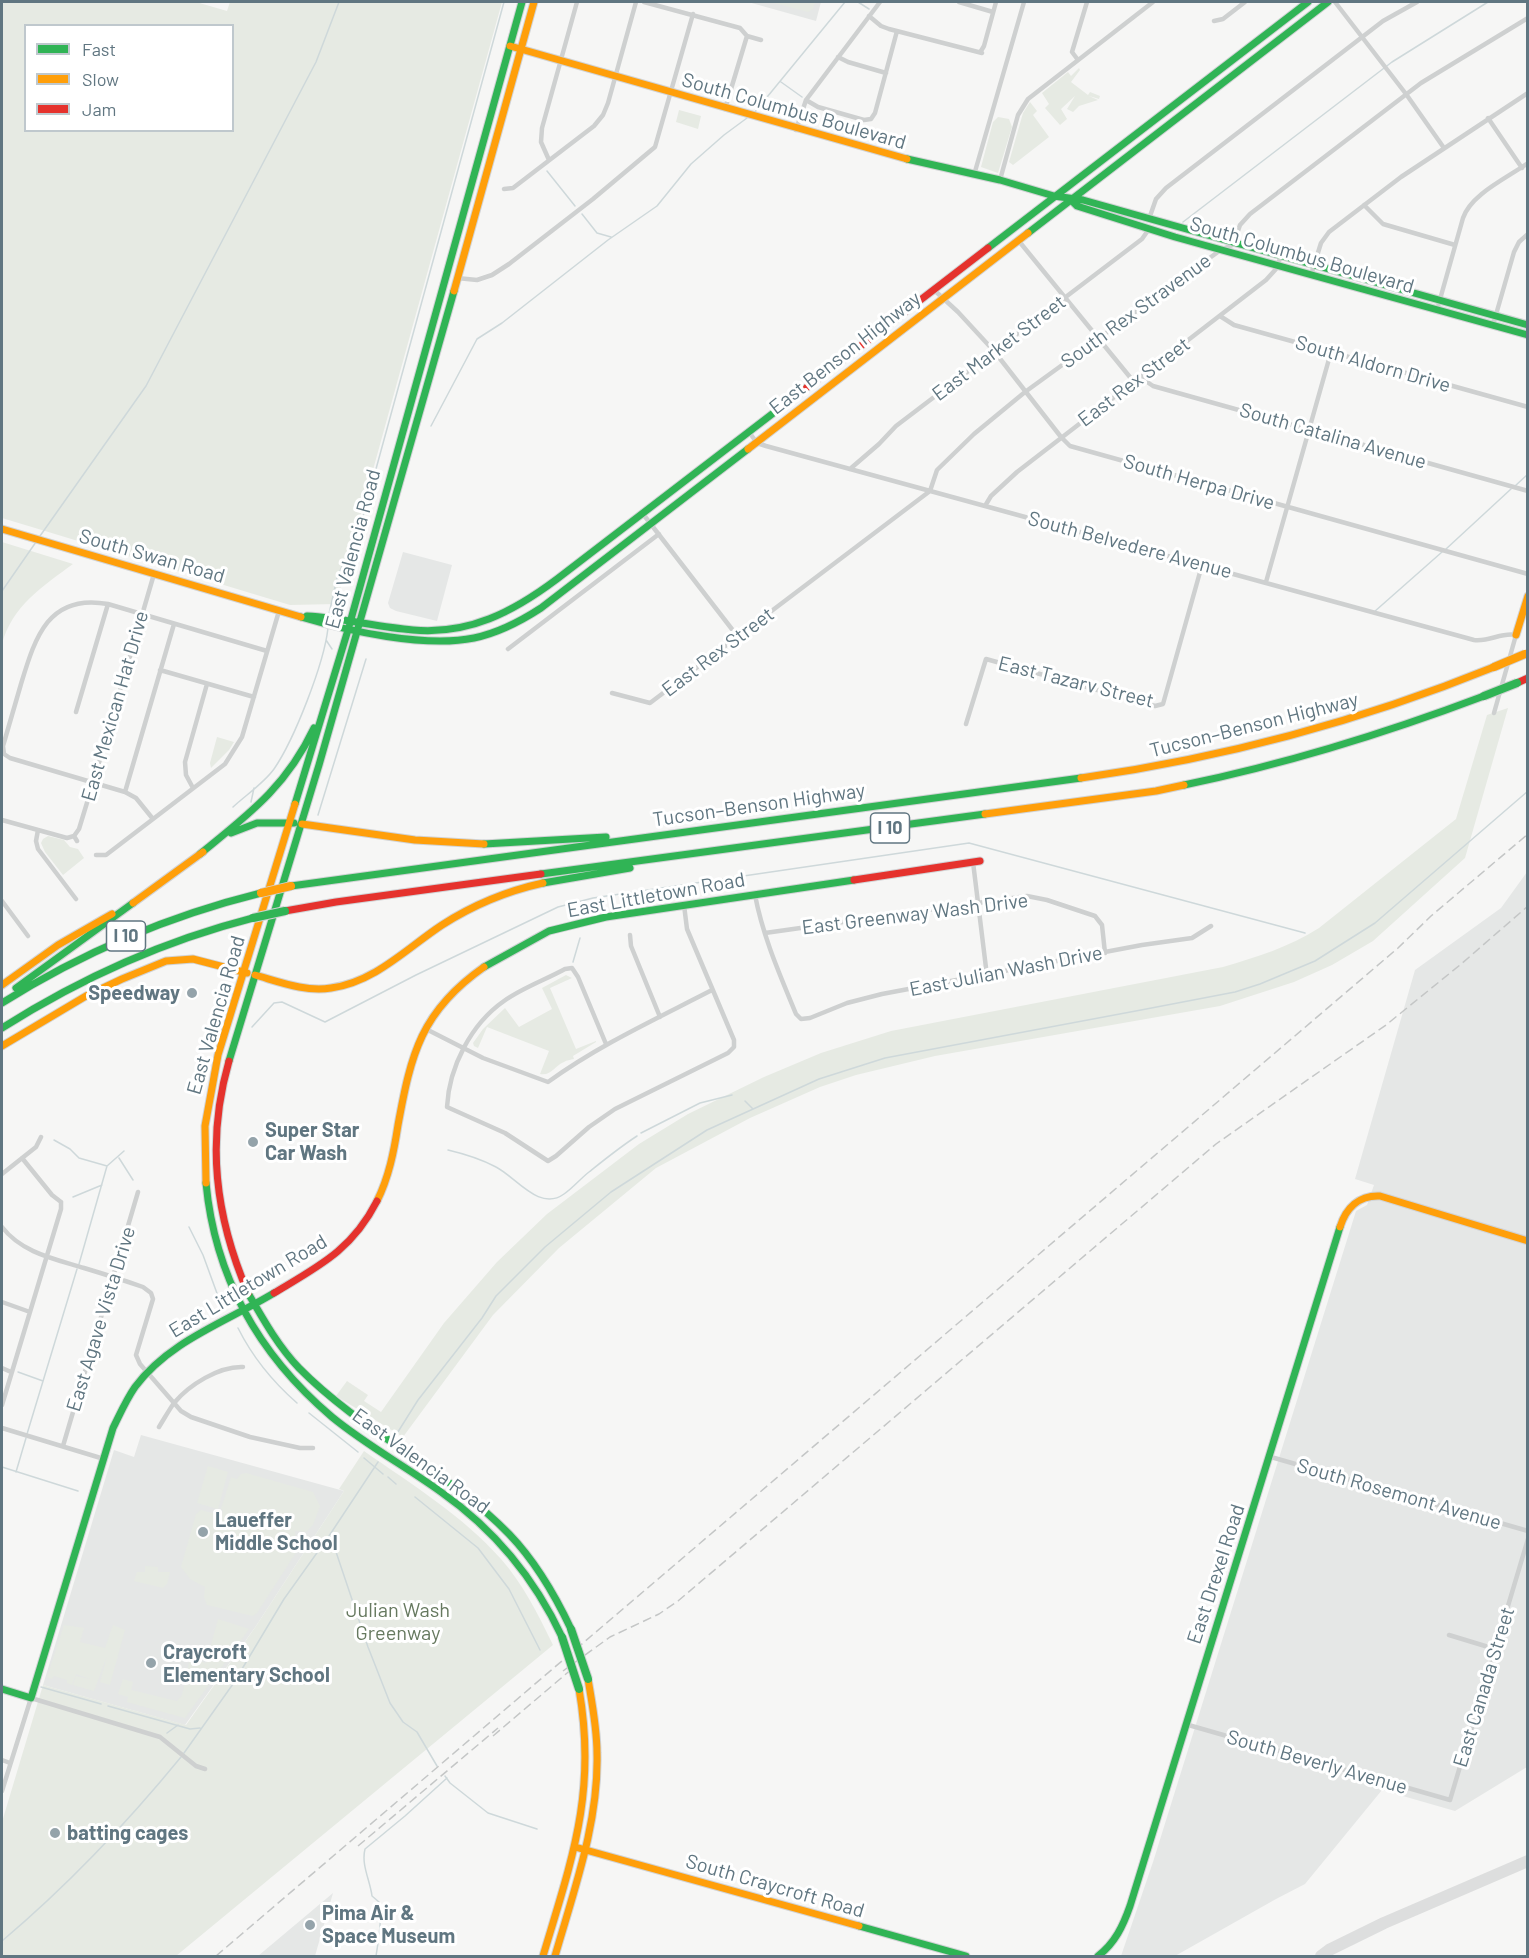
<!DOCTYPE html>
<meta charset="utf-8">
<style>
body{margin:0}
#map{position:relative;width:1529px;height:1958px;overflow:hidden;background:#f6f6f5;font-family:Barlow,sans-serif}
canvas{display:block}
.frame{position:absolute;inset:0;border:3px solid #607681;pointer-events:none}
.legend{position:absolute;left:24px;top:24px;width:210px;height:108px;box-sizing:border-box;background:#fff;border:2px solid #bfc8cd;margin:0;padding:8px 10px;list-style:none;font-size:18px;color:#607681}
.legend li{display:flex;align-items:center;gap:12px;height:30px}
.legend b{width:30px;border:2px solid #bfc8cd}
</style>
<div id="map">
<canvas width="1529" height="1958"></canvas>
<div class="frame"></div>
<ul class="legend">
<li><b style="height:8px;background:#30b455"></b>Fast</li>
<li><b style="height:8px;background:#ff9f0a"></b>Slow</li>
<li><b style="height:8px;background:#e5322d"></b>Jam</li>
</ul>
</div>
<script>
const context = document.querySelector('canvas').getContext('2d');
context.lineJoin = 'round';
function fillPath(path, color) { context.fillStyle = color; context.fill(path, 'evenodd'); }
function strokePath(path, color, width, dash) { context.strokeStyle = color; context.lineWidth = width; context.lineCap = dash ? 'butt' : 'round'; context.setLineDash(dash || []); context.stroke(path); }
function label(font, color, halo, rows, align = 'center') {
  context.font = font + ' Barlow,sans-serif'; context.lineWidth = 6; context.setLineDash([]); context.textBaseline = 'middle'; context.strokeStyle = halo; context.fillStyle = color; for (const [text, x, y, turn = 0] of rows) {
    context.save(); context.translate(x, y); context.rotate((+turn || 0) * Math.PI / 180); context.textAlign = isNaN(turn) ? turn : align; if (halo) context.strokeText(text, 0, 0); context.fillText(text, 0, 0); context.restore();
  }
}
const built = new Path2D(`
 M748 2H821L816 21Z
 M403 552 452 565 437 621 396 611 390 608 388 603Z
 M1527 872V1767L1455 1811 1382 1790 1305 1884 1276 1899 1175 1956H1121L1153 1862 1356 1211 1367 1205 1374 1185 1355 1179 1415 970 1501 908Z
 M141 1435 344 1491 256 1626 185 1725 43 1685 114 1450 134 1457Z
 M333 1893 315 1956H258Z`);
const green = new Path2D(`
 M2 2H196L227 11 230 2H502L336 604 290 605 2 518ZM26 26H232V130H26Z
 M771 2H815L813 9 808 12Z
 M1079 68 1080 70 1071 82 1088 95 1090 92 1100 96 1099 99 1089 96 1098 100 1079 106 1073 112 1067 109 1075 96 1061 109 1067 119 1060 125 1045 108 1049 104 1042 93 1068 72 1071 76Z
 M1030 102 1037 111 1033 115 1049 137 1013 165 1009 162 1023 113Z
 M679 110 701 116 698 129 676 122Z
 M998 117 1009 119 1012 127 998 173 981 167 993 122Z
 M2 542 73 564C43 586 12 606 2 644Z
 M1508 708 1465 858 1373 941 1332 965 1294 982 1220 1006 935 1056 856 1075 820 1087 750 1118 656 1168 559 1248 493 1315 403 1437 336 1396 347 1381 368 1395 364 1401 381 1412 444 1323 497 1262 547 1214 639 1144 688 1114 764 1077 821 1053 891 1031 1223 967C1257 957 1289 947 1319 928L1456 819 1487 715Z
 M217 737 234 742 229 750 211 768 210 763Z
 M48 836 64 840 70 847 78 849 84 858 63 875 45 852 41 843 43 839Z
 M566 975 572 978 550 988 576 1049 596 1041V1042L573 1056 574 1059C570 1060 567 1060 564 1062 554 1066 552 1076 540 1074L549 1051 487 1027 478 1048 474 1046 473 1043 483 1029 505 1008 519 1027 552 1009 542 988Z
 M364 1451C411 1484 462 1515 501 1559 523 1584 538 1614 553 1645L176 1956H2V1822L43 1685 186 1725 256 1626 344 1491 339 1489Z
 M208 1466 228 1472 218 1509 197 1503Z
 M246 1473 313 1492 320 1506 313 1525 306 1532 295 1531 297 1551 257 1613 253 1616 207 1605 204 1597 205 1587 190 1579 181 1567 196 1514 201 1510 222 1516 223 1510 221 1509 231 1477 237 1479 241 1474Z
 M145 1566 158 1567V1572H170L167 1584 163 1588 134 1581 137 1572H145Z
 M218 1619 249 1629 185 1718 127 1702 128 1697 118 1694 123 1679 133 1682 131 1690 177 1701 182 1695 190 1659 206 1663Z
 M64 1625 84 1628 80 1642 105 1648 113 1625 125 1630 110 1685 100 1682 107 1656 94 1691 73 1685 76 1676 90 1679 76 1674 72 1685 67 1683V1680L54 1676 52 1679 47 1677Z`);
const stream = new Path2D(`
 M858 2 869 9
 M781 82 802 97
 M754 113 845 2
 M547 171 575 206
 M582 214 597 233 611 237
 M1183 222 1392 62 1488 2
 M431 426 477 339 502 323 608 240 657 206 691 164 724 135 747 118
 M1515 486 1528 474
 M40 536 146 386 316 62 339 2
 M1446 549 1511 489
 M2 591 36 542
 M1374 612 1442 552
 M329 614 337 578 362 520 504 2
 M326 640 332 649
 M251 802 254 788
 M233 807C246 795 264 783 274 769 294 740 324 664 328 628
 M318 815 366 659
 M573 962 580 938
 M252 1027 274 1003 282 1002 325 1022 416 975 558 907 593 898 969 843 1305 933
 M745 1101 753 1109
 M641 1133 700 1103 732 1095
 M54 1140 70 1149 79 1158 107 1166 124 1151
 M448 1150C465 1154 481 1159 496 1167 516 1177 539 1212 564 1194 573 1188 580 1179 589 1172 604 1160 620 1147 637 1136
 M119 1158 133 1180
 M73 1197 102 1185
 M189 1227 203 1255 222 1307
 M79 1264 107 1166
 M238 1328C253 1358 273 1382 297 1403
 M18 1372 43 1381
 M309 1413 358 1452
 M27 1434 77 1269
 M396 1435 418 1400 482 1318 496 1296 545 1247 611 1192 707 1130 819 1079 885 1058 1141 1010 1235 992 1260 984 1315 961 1375 923 1528 791
 M364 1458 383 1474
 M2 1467 78 1491
 M16 1472 26 1438
 M388 1477 396 1484
 M415 1497 478 1548 509 1589 540 1650
 M331 1537 368 1647 390 1703 403 1722 417 1732 437 1766
 M41 1687 101 1704
 M108 1706 190 1729 200 1728
 M167 1733 178 1725
 M184 1753 233 1684 284 1599 329 1536 378 1462
 M445 1776 450 1783 488 1813 537 1829
 M2 1941C67 1886 127 1823 181 1757
 M376 1956C379 1937 382 1921 379 1902L372 1896C370 1880 361 1865 365 1849L405 1816 447 1778`);
const taxiway = new Path2D(`
 M1321 1956 1329 1950 1384 1923 1528 1861`);
const street = new Path2D(`
 M644 2 740 28 747 36 761 40
 M959 2 993 12
 M1335 2 1406 94 1444 148
 M869 16 881 26 889 29 982 53
 M1214 21 1223 19 1245 2
 M981 51 984 46 996 2
 M838 57 848 62 886 73
 M1078 60 1072 52 1087 2
 M806 100 818 107 864 120 871 119
 M725 109 747 36
 M1488 118 1522 168
 M871 119 875 113 897 31
 M796 130 806 100 880 2
 M549 160 541 142 542 128 577 2
 M974 175 1024 2
 M1000 180 1018 115 1028 99 1153 2
 M504 189 513 188 594 126 603 115 608 103 636 2
 M1364 205 1383 224 1455 245
 M1149 219 1156 199 1166 188 1383 21 1417 2
 M1018 240 1134 382
 M1311 275 1321 243 1329 232 1401 177 1528 93
 M457 278 477 280 492 275 509 264 593 199 655 147 693 14
 M933 289 958 312 994 351 1061 437 1070 446 1528 574
 M1437 310 1463 218C1471 194 1507 178 1528 163
 M1220 316 1234 325 1528 407
 M1493 325 1514 252 1519 242 1528 234
 M1140 377 1153 386 1528 491
 M749 432 757 443 766 446 1474 640C1490 642 1501 632 1516 635L1494 713
 M850 469 879 444 896 426 1142 239 1149 229
 M985 506 991 496 1017 472 1266 280 1276 269 1281 256
 M643 514 738 637
 M1266 582 1331 352
 M508 649 659 534
 M160 670 254 697
 M612 693 650 703 930 491 937 470 974 434 1025 392 1222 249 1233 245 1240 225 1250 214 1421 83 1528 18
 M76 712 108 604
 M966 724 986 659 1155 706 1163 704 1202 565
 M4 754 3 746C9 725 15 705 21 684 35 638 48 593 108 604L267 651
 M4 754 10 758 125 792 136 798 153 819
 M193 788 186 775 185 762 207 684
 M125 792 174 624
 M2 820 67 838 74 836 77 841
 M38 830 36 841 38 849 76 899
 M74 836 79 829 93 783 154 574
 M96 855H106L225 764 242 737 279 611
 M973 862 987 976
 M755 895C763 937 780 975 796 1014L801 1019 810 1018 847 1003 882 994 1142 945 1192 938 1211 926
 M2 901 28 936
 M765 933 1027 896 1047 900 1095 916 1102 925 1105 953
 M630 935 631 946 660 1017
 M426 1029 483 1058 548 1082C599 1045 656 1019 712 990
 M606 1044 578 977 572 968 565 969C545 980 522 988 504 1001 471 1024 449 1067 447 1107L505 1133 548 1161 556 1156 589 1127 615 1109 728 1053 734 1047V1040L687 929 684 905
 M22 1158 52 1195 61 1202
 M2 1174 36 1147 41 1137
 M2 1227C22 1253 55 1259 84 1268 104 1274 123 1280 143 1287L151 1293 153 1299 136 1355 140 1364 181 1411 191 1417 250 1437 300 1448H313
 M2 1302 30 1312
 M2 1368 11 1372
 M2 1405 61 1209V1202
 M159 1427C164 1419 169 1410 174 1403 189 1385 219 1366 243 1367
 M2 1428 104 1459
 M63 1446 138 1192
 M1271 1457 1528 1531
 M1449 1635 1495 1649
 M1185 1724 1450 1800 1528 1539
 M2 1760 10 1763
 M2 1791 31 1698 160 1737 196 1766 205 1769`);
const fast = new Path2D(`
 M907 159 1000 180 1054 196 1083 200 1528 325
 M1071 200 1077 206 1175 237 1528 335
 M1028 233 1328 2
 M988 248 1308 2
 M307 616C343 618 377 627 413 630 469 635 513 612 557 579L806 388
 M301 617C348 631 425 648 474 638 498 633 521 621 541 608L748 449
 M1184 785C1286 764 1386 733 1484 696
 M295 804 348 630 522 2
 M231 833 257 823H294
 M484 844 606 837
 M200 854C249 814 286 787 314 728
 M541 874 985 814
 M543 883 630 868
 M291 886 1081 778
 M484 967 549 931 606 917 854 880
 M16 988 133 903
 M2 1003C83 952 168 916 261 893
 M2 1028C81 978 163 941 253 918
 M229 1061 319 765 454 291
 M206 1183C215 1278 259 1355 332 1417 366 1445 405 1466 441 1492 495 1530 534 1577 562 1637
 M248 1293C263 1319 278 1346 299 1368 362 1432 447 1470 509 1534 536 1562 555 1595 571 1629
 M2 1689 31 1698 113 1428C120 1414 126 1400 135 1387 169 1341 226 1322 274 1293
 M859 1926 966 1956
 M1098 1956C1115 1943 1123 1926 1130 1906L1340 1227`);
const slow = new Path2D(`
 M510 46 907 159
 M454 291 534 2
 M748 449 1028 233
 M2 529 301 617
 M1516 635 1528 596
 M1081 778C1223 758 1361 721 1494 667
 M985 814 1156 791 1184 785
 M302 824 415 840 484 844
 M133 903 203 852
 M255 975C280 982 305 992 331 988 375 982 407 948 442 925 473 905 507 891 543 883
 M2 985 58 945 112 914
 M2 1046 86 996 122 979 166 961 193 959 247 973
 M206 1183 205 1126 218 1055 295 804
 M377 1201C389 1177 394 1151 398 1125 411 1054 421 1011 484 967
 M1340 1227C1346 1208 1359 1195 1380 1196L1528 1241
 M575 1847 859 1926
 M543 1956C572 1859 597 1792 579 1689
 M555 1956C574 1890 599 1822 597 1753 597 1728 592 1703 588 1679`);
const jam = new Path2D(`
 M806 388 988 248
 M1517 683 1528 678
 M854 880 980 861
 M285 911 336 902 541 874
 M229 1061C206 1141 215 1216 248 1293
 M274 1293C319 1266 352 1250 377 1201`);
const rail = new Path2D(`
 M563 1671 610 1637 659 1614 678 1601 1216 1144 1386 1025 1460 965 1528 906
 M493 1736 573 1668
 M358 1846 498 1728
 M216 1956 1398 948 1431 916 1528 834`);
const fastBridge = new Path2D(`
 M1484 696 1517 683
 M253 918 285 911
 M571 1629 588 1679
 M562 1637 579 1689`);
const slowBridge = new Path2D(`
 M1494 667 1525 654
 M261 893 291 886`);
const markers = [
 [192,993,6,"#94a3aa"],
 [253,1142,6,"#94a3aa"],
 [203,1532,6,"#94a3aa"],
 [151,1663,6,"#94a3aa"],
 [55,1833,6,"#94a3aa"],
 [310,1925,6,"#94a3aa"]
];
const shields = [
 [890,828,39],
 [126,936,39]
];
const shieldNames = [
 ["I 10",890,828],
 ["I 10",126,936]
];
const streetNames = [
 ["South Columbus Boulevard",794,111,16],
 ["South Columbus Boulevard",1302,255,16],
 ["South Rex Stravenue",1136,311,-36],
 ["East Market Street",999,348,-37],
 ["East Benson Highway",845,353,-38],
 ["South Aldorn Drive",1373,364,16],
 ["East Rex Street",1134,382,-37],
 ["South Catalina Avenue",1333,436,16],
 ["South Herpa Drive",1199,482,16],
 ["South Belvedere Avenue",1130,545,15],
 ["East Valencia Road",353,549,-75],
 ["South Swan Road",152,556,16],
 ["East Rex Street",718,652,-37],
 ["East Tazarv Street",1076,682,14],
 ["East Mexican Hat Drive",115,706,-74],
 ["Tucson–Benson Highway",1254,725,-14],
 ["Tucson–Benson Highway",759,805,-8],
 ["East Littletown Road",656,895,-10],
 ["East Greenway Wash Drive",915,914,-7],
 ["East Julian Wash Drive",1006,971,-11],
 ["East Valencia Road",216,1015,-74],
 ["East Littletown Road",248,1286,-31],
 ["East Agave Vista Drive",101,1319,-73],
 ["East Valencia Road",421,1461,36],
 ["South Rosemont Avenue",1399,1494,16],
 ["East Drexel Road",1216,1574,-72],
 ["East Canada Street",1484,1687,-73],
 ["South Beverly Avenue",1317,1762,16],
 ["South Craycroft Road",775,1886,16]
];
const poiNames = [
 ["Speedway",180,993,"right"],
 ["Super Star",265,1130],
 ["Car Wash",265,1153],
 ["Laueffer",215,1520],
 ["Middle School",215,1543],
 ["Craycroft",163,1652],
 ["Elementary School",163,1675],
 ["batting cages",67,1833],
 ["Pima Air &",322,1913],
 ["Space Museum",322,1936]
];
const parkNames = [
 ["Julian Wash",398,1610],
 ["Greenway",398,1633]
];
fillPath(built, '#e5e7e6');
fillPath(green, '#e6eae3');
strokePath(stream, '#ced8da', 1.5);
strokePath(taxiway, '#dddede', 12);
strokePath(fast, '#d1d3d5', 9);
strokePath(slow, '#d1d3d5', 9);
strokePath(jam, '#d1d3d5', 9);
strokePath(street, '#ced0d0', 4.5);
strokePath(fast, '#30b455', 7);
strokePath(slow, '#ff9f0a', 7);
strokePath(jam, '#e5322d', 7);
strokePath(rail, '#c4c6c6', 1.5, [9, 4.5]);
strokePath(fastBridge, '#d1d2d3', 10, []);
strokePath(slowBridge, '#d1d2d3', 10, []);
strokePath(fastBridge, '#30b455', 8);
strokePath(slowBridge, '#ff9f0a', 8);
for (const [x, y, r, color] of markers) { const dot = new Path2D(); dot.arc(x, y, r, 0, 2 * Math.PI); context.fillStyle = color; context.fill(dot); strokePath(dot, '#fff', 2); }
for (const [x, y, w] of shields) { const box = new Path2D(); box.roundRect(x - w / 2, y - 15, w, 30, 4.5); context.fillStyle = '#fff'; context.fill(box); strokePath(box, '#607681', 1.5); }
label('bold 18px', '#607681', null, shieldNames);
label('20px', '#607681', '#fff', streetNames);
label('bold 20px', '#607681', '#fff', poiNames, 'left');
label('20px', '#66795f', '#fff', parkNames);
</script>
